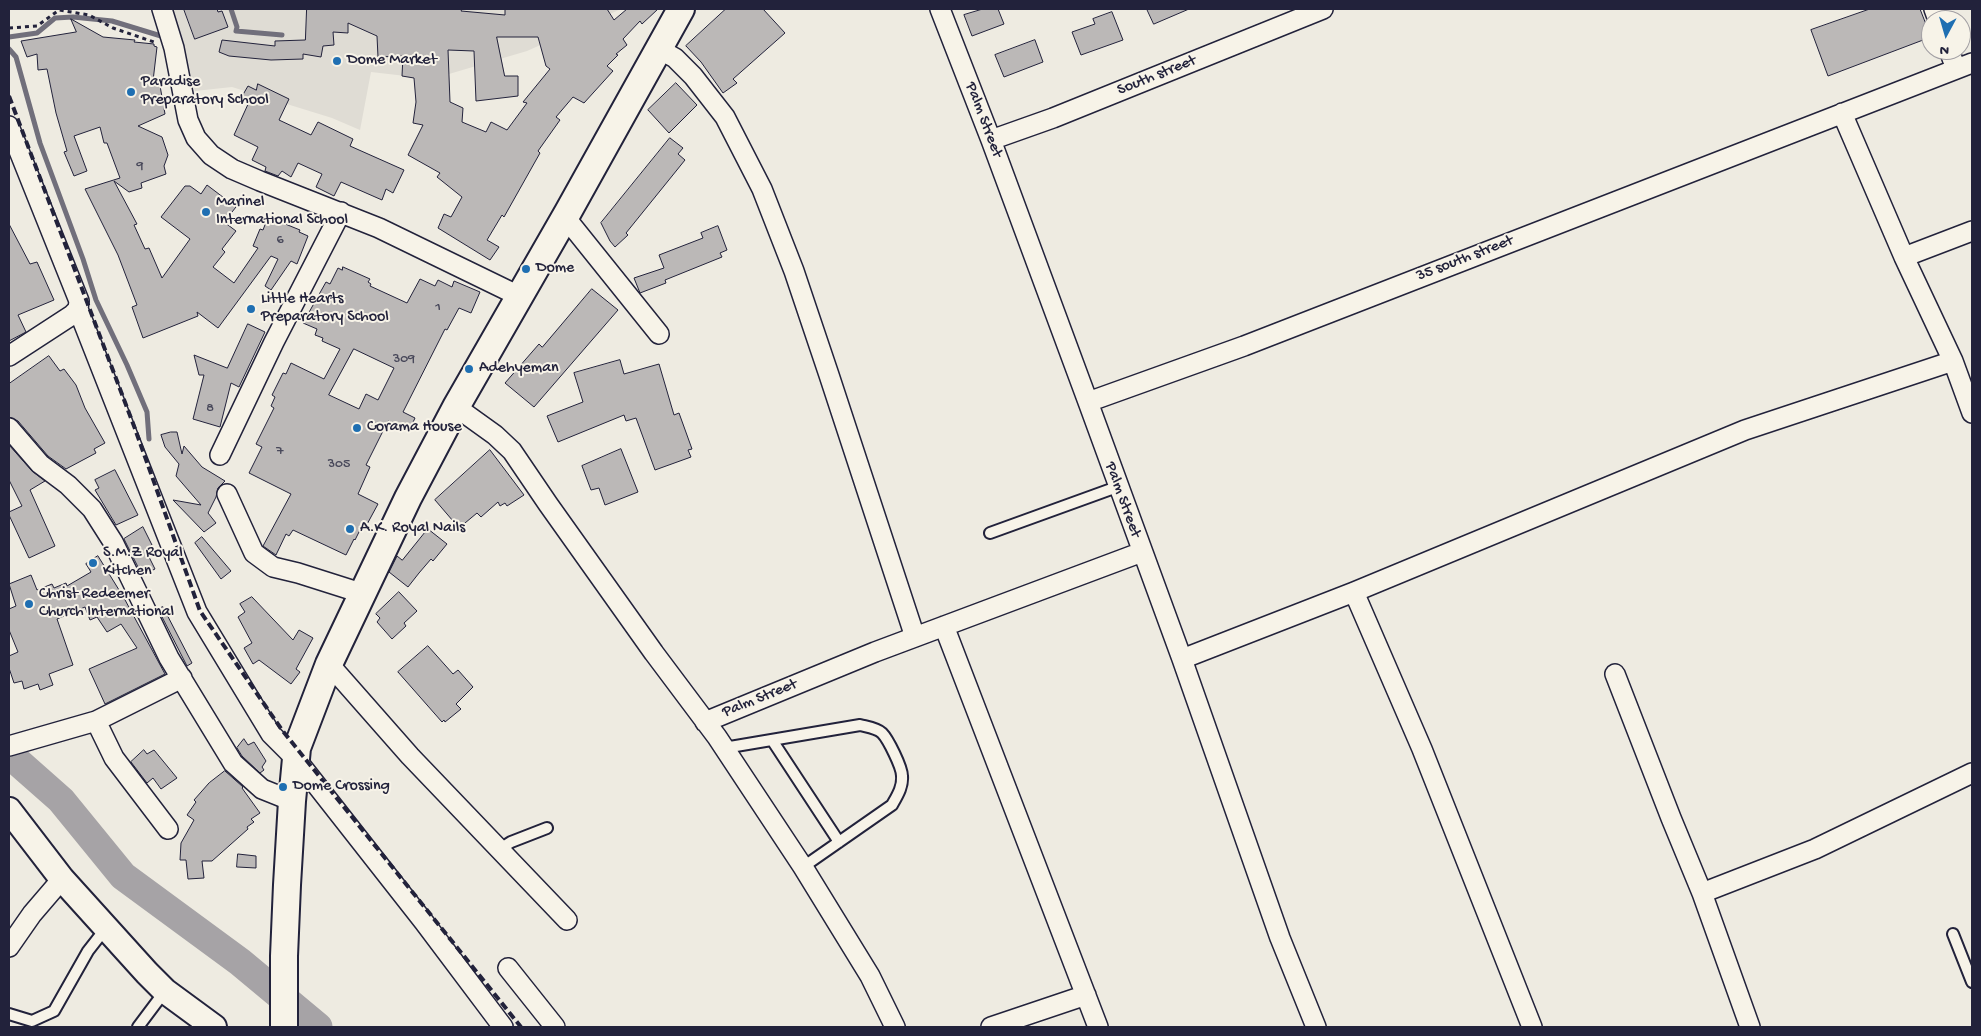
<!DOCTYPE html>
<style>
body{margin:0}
#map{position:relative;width:1981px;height:1036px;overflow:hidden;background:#eeebe1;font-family:"Gochi Hand",sans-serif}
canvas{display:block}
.frame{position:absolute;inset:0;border:10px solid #22223b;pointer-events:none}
.north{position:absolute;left:1921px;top:10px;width:50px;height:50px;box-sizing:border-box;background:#f7f3e8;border:1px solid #a29fa3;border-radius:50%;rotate:186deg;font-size:14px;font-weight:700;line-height:20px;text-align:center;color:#22223b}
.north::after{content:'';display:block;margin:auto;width:18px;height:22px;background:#1f6fb2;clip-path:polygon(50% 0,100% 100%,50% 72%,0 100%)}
</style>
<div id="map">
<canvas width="1981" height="1036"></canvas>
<div class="frame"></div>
<div class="north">N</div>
</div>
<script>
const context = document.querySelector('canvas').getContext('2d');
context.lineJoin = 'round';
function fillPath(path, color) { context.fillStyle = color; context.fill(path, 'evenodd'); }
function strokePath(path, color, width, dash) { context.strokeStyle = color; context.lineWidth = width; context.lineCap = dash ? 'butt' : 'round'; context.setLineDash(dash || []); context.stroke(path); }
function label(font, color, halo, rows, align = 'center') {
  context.font = font + ' "Gochi Hand",sans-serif'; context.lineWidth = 4; context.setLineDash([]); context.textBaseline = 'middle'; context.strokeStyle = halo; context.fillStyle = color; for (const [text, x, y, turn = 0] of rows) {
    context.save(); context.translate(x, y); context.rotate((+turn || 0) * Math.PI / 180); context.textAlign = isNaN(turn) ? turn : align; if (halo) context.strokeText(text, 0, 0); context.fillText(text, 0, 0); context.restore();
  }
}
const built = new Path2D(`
 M165 9H621L527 51 432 79 371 72 360 130 332 118 232 87 195 91Z`);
const stream = new Path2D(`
 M231 9 237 27 236 31 282 35
 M9 37 37 33 55 18 73 17 112 21 161 36
 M9 49 16 57 40 143 83 259 96 300 127 365 147 412 149 439`);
const river = new Path2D(`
 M9 754 61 800 123 876 240 962 318 1027`);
const building = new Path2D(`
 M184 9H217L218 12 222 11 228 27 195 39Z
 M307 9H462L461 11 505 15V9H607L614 20 627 9H658L642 24 640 21 623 39 627 45 616 54 618 55 607 66 613 71 584 103 573 97 556 117 560 120 538 151 540 153 504 217 502 215 487 240 499 247 490 260 438 228 444 214 451 217 462 197 437 177 440 173 408 155 423 125 413 123 416 102 414 78 402 76 403 56 378 57 377 36 348 23V33L333 32 334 45 323 46 321 57 303 54V59L271 60 229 56 219 52 222 40 275 46V41L305 40ZM497 37H538L546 66 550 69 523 102 527 103 507 130 491 122 486 132 462 122 463 108 450 102 448 50 474 51 476 101 518 96V76H505Z
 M726 9H763L785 33 733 79 737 83 723 93 701 62 686 46Z
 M983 9H998L1004 24 972 36 964 15Z
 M1147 9H1189L1154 24Z
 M1870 9H1920L1931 37 1828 76 1811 30Z
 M1112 12 1123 40 1081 55 1072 32 1095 24 1093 19Z
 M71 19 103 37 135 40 134 42 154 44V46L157 47 153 81 159 80 165 114 138 126 162 137 168 155 164 166 166 174 141 183 142 188 129 192 114 181 137 224 134 225 145 249 149 248 162 278 190 239 161 217 185 186H190L201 194 207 185 236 207 224 222 236 231 222 249 225 252 213 267 234 283 258 248 253 246 260 229 263 230 268 217 300 230 299 232 308 236 297 264 291 261 271 290 265 286 278 259 271 256 218 328 197 312 198 316 143 338 132 307 137 305 118 255 85 189 120 178 107 143H104L100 127 74 136 87 171 74 176 64 152 67 151 56 113 47 69 38 70 37 54 27 57 21 41 76 32Z
 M1035 40 1043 62 1004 77 995 55Z
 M676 83 697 105 669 133 648 110Z
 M258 84 289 99 279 120 311 135 318 122 353 139 350 146 404 170 393 193 386 189 382 200 341 182 334 196 316 187 322 174 298 163 291 177 282 171 278 176 265 171 266 167 252 160 258 147 234 135 249 102 241 98 248 86 256 90Z
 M670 138 683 148 678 154 685 160 626 233 628 235 615 247 610 241 601 223Z
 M9 224 30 264 37 262 54 300 18 315 26 332 9 341Z
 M718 226 727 250 720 253 722 257 665 280 666 283 640 293 634 278 664 268 659 255 703 238 701 233Z
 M343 267 370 279 368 282 371 284 370 286 407 303 420 279 435 286 438 280 452 287 454 281 480 292 471 313 459 308 447 330 445 329 403 412 415 418 409 431 388 421 366 465 370 467 358 494 378 504 365 528 362 526 355 540 354 539 346 555 293 530 289 536 286 534 276 555 263 546 291 494 249 473 262 447 256 444 274 408 271 406 275 397 272 395 283 373 286 374 291 363 324 379 340 349 322 341 323 338 315 335 317 329 303 323 326 282 330 284 338 268 342 270ZM354 349 394 368 378 400 366 394 359 409 329 395Z
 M592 289 618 310 534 407 505 383 539 344 542 347Z
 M248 324 265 332 239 387 231 383 220 427 193 419 204 375H199L194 355 227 368Z
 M49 356 60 371 64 369 76 385 85 408 105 443 94 449 96 453 66 469 48 456 18 421 9 417V384Z
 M620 360 624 374 659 364 674 415 679 413 692 449 688 450 691 457 655 470 636 418 626 421 624 415 558 442 547 416 583 402 574 373Z
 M171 432H177L182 454 184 446 202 467 225 481 218 488 216 497 208 513 216 523 204 532 173 500 201 505 176 476 179 464 165 447 161 435Z
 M9 445 32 471 45 481 30 490 55 546 29 558 9 515V512L22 506 9 480Z
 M621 449 638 492 605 505 599 488 591 490 582 466Z
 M490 450 524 495 507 506 505 503 500 506 498 502 481 517 477 513 459 528 435 500Z
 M115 470 138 515 116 525 95 490 99 488 95 480Z
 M143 527 152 545 145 549 155 569 142 575 124 539Z
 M428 529 447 544 433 561 431 559 419 573 408 587 389 572 397 556 402 560Z
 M202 537 231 571 221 579 195 543Z
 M98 556 124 598 165 674 105 704 89 669 137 648 121 624 107 632 97 617 90 620 85 607 57 619 73 665 49 674 53 685 40 690 38 684 24 689 22 681 14 683 9 668V656L18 652 9 630V609L16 606 9 584 31 575 37 590 52 584 54 588 66 583 67 586 91 572 86 564Z
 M399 592 417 611 404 623 406 626 392 639 377 622 380 618 376 614Z
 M252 597 293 640 299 630 313 638 296 669 300 672 291 684 259 660 253 664 244 648 252 643 238 617 245 612 240 604Z
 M163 607 192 663 187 666 158 609Z
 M428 646 453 674 458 670 473 687 456 704 461 709 445 722 444 720 442 722 398 672Z
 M244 739 248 745 254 742 266 761 262 767 264 770 260 773 242 756 237 748Z
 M144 750 147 754 154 750 177 778 161 789 153 778 147 783 131 762Z
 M225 771 243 787 242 788 260 813 251 819 254 822 247 827 248 829 212 861H202L204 878 188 879 186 860H180L181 843 194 820 187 815 196 802 194 800 209 783Z
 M238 854 256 856V868L237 867Z`);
const path = new Path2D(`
 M9 28 37 26 59 10 89 15 113 28 154 42`);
const service = new Path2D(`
 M990 533 1117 487
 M772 740 839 842
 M724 748 860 725C868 727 877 728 882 733 888 739 902 767 902 776 903 787 897 796 892 805L803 867
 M500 849 511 842 547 828
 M1953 934 1972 982
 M9 1014 32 1021 54 1011 88 951 106 928
 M138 1027 165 991`);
const minor = new Path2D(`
 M162 9 174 48 188 120 196 138 211 155 232 169 260 181 379 228 519 296
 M940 9 991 140 1088 402 1182 659 1280 938 1316 1027
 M1934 9 1938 20
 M659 49 675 58 693 76 725 117 762 189 794 271 829 375 915 637
 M1949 50 1956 69
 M1842 113 1904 257 1953 361 1972 413
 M9 126 79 301 78 309 72 315 9 356
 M991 140 1053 118 1323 9
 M565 217 659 334
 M1904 257 1972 231
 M78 309 197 612 271 734 296 759 424 922 503 1027
 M1088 402 1244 346 1972 63
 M456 407 495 435 512 451 548 504 654 653 717 737 803 867 870 976 895 1027
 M9 428 40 464 68 485 92 509 113 542 169 658 233 763 262 789 292 801
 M220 455 274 342 341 212
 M227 494 254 553 273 567 298 573 361 593
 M1354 592 1422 749 1532 1027
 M944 626 1098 1027
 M1182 659 1354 592 1745 430 1953 361
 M329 664 410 756 567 920
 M1615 674 1671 818 1702 893 1750 1027
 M96 721 114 758 168 829
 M705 722 875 652 1142 552
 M9 746 96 721 182 678
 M1702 893 1815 849 1972 773
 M9 947 32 914 62 879
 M508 968 555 1027
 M991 1027 1086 995`);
const tertiary = new Path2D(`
 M9 810 62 879 147 973 165 991 214 1027`);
const secondary = new Path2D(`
 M284 1027V956L287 885 292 801 297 748 329 664 408 498 456 407 568 212 681 9`);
const rail = new Path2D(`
 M9 96 134 426 200 611 282 730 521 1027`);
const markers = [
 [337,61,5,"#1f6fb2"],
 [131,92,5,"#1f6fb2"],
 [206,212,5,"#1f6fb2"],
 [526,269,5,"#1f6fb2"],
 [251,309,5,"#1f6fb2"],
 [469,369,5,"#1f6fb2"],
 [357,428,5,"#1f6fb2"],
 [350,529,5,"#1f6fb2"],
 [93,563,5,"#1f6fb2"],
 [29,604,5,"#1f6fb2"],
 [283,787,5,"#1f6fb2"]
];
const numberNames = [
 ["9",140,167],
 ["6",280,241],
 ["1",438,308],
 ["309",404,360],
 ["8",210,409],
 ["7",280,452],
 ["305",339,465]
];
const poiNames = [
 ["Dome Market",347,61],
 ["Paradise",141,83],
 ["Preparatory School",141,101],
 ["Marinel",216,203],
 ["International School",216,221],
 ["Dome",536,269],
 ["Little Hearts",261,300],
 ["Preparatory School",261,318],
 ["Adehyeman",479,369],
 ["Corama House",367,428],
 ["A.K. Royal Nails",360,529],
 ["S.M.Z Royal",103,554],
 ["Kitchen",103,572],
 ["Christ Redeemer",39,595],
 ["Church International",39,613],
 ["Dome Crossing",293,787]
];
const streetNames = [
 ["South street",1157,76,-22],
 ["Palm Street",983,120,69],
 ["35 south street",1465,259,-21],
 ["Palm Street",1122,500,70],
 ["Palm Street",760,699,-22]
];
fillPath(built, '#dfdcd4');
strokePath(stream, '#716f7b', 5);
strokePath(river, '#a6a3a6', 29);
fillPath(building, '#bbb8b7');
strokePath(building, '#22223b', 1);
strokePath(service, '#22223b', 14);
strokePath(minor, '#22223b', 22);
strokePath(tertiary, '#22223b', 28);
strokePath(secondary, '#22223b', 30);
strokePath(path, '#22223b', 3, [4, 4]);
strokePath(service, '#f7f3e8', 10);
strokePath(minor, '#f7f3e8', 19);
strokePath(tertiary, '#f7f3e8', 24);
strokePath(secondary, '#f7f3e8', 26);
strokePath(rail, '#22223b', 4, [8, 4]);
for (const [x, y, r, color] of markers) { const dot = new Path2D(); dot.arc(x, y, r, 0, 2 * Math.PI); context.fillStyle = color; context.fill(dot); strokePath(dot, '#f7f3e8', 2); }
label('14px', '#48485a', null, numberNames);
label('16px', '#22223b', '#f7f3e8', poiNames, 'left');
label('16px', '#22223b', '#f7f3e8', streetNames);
</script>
